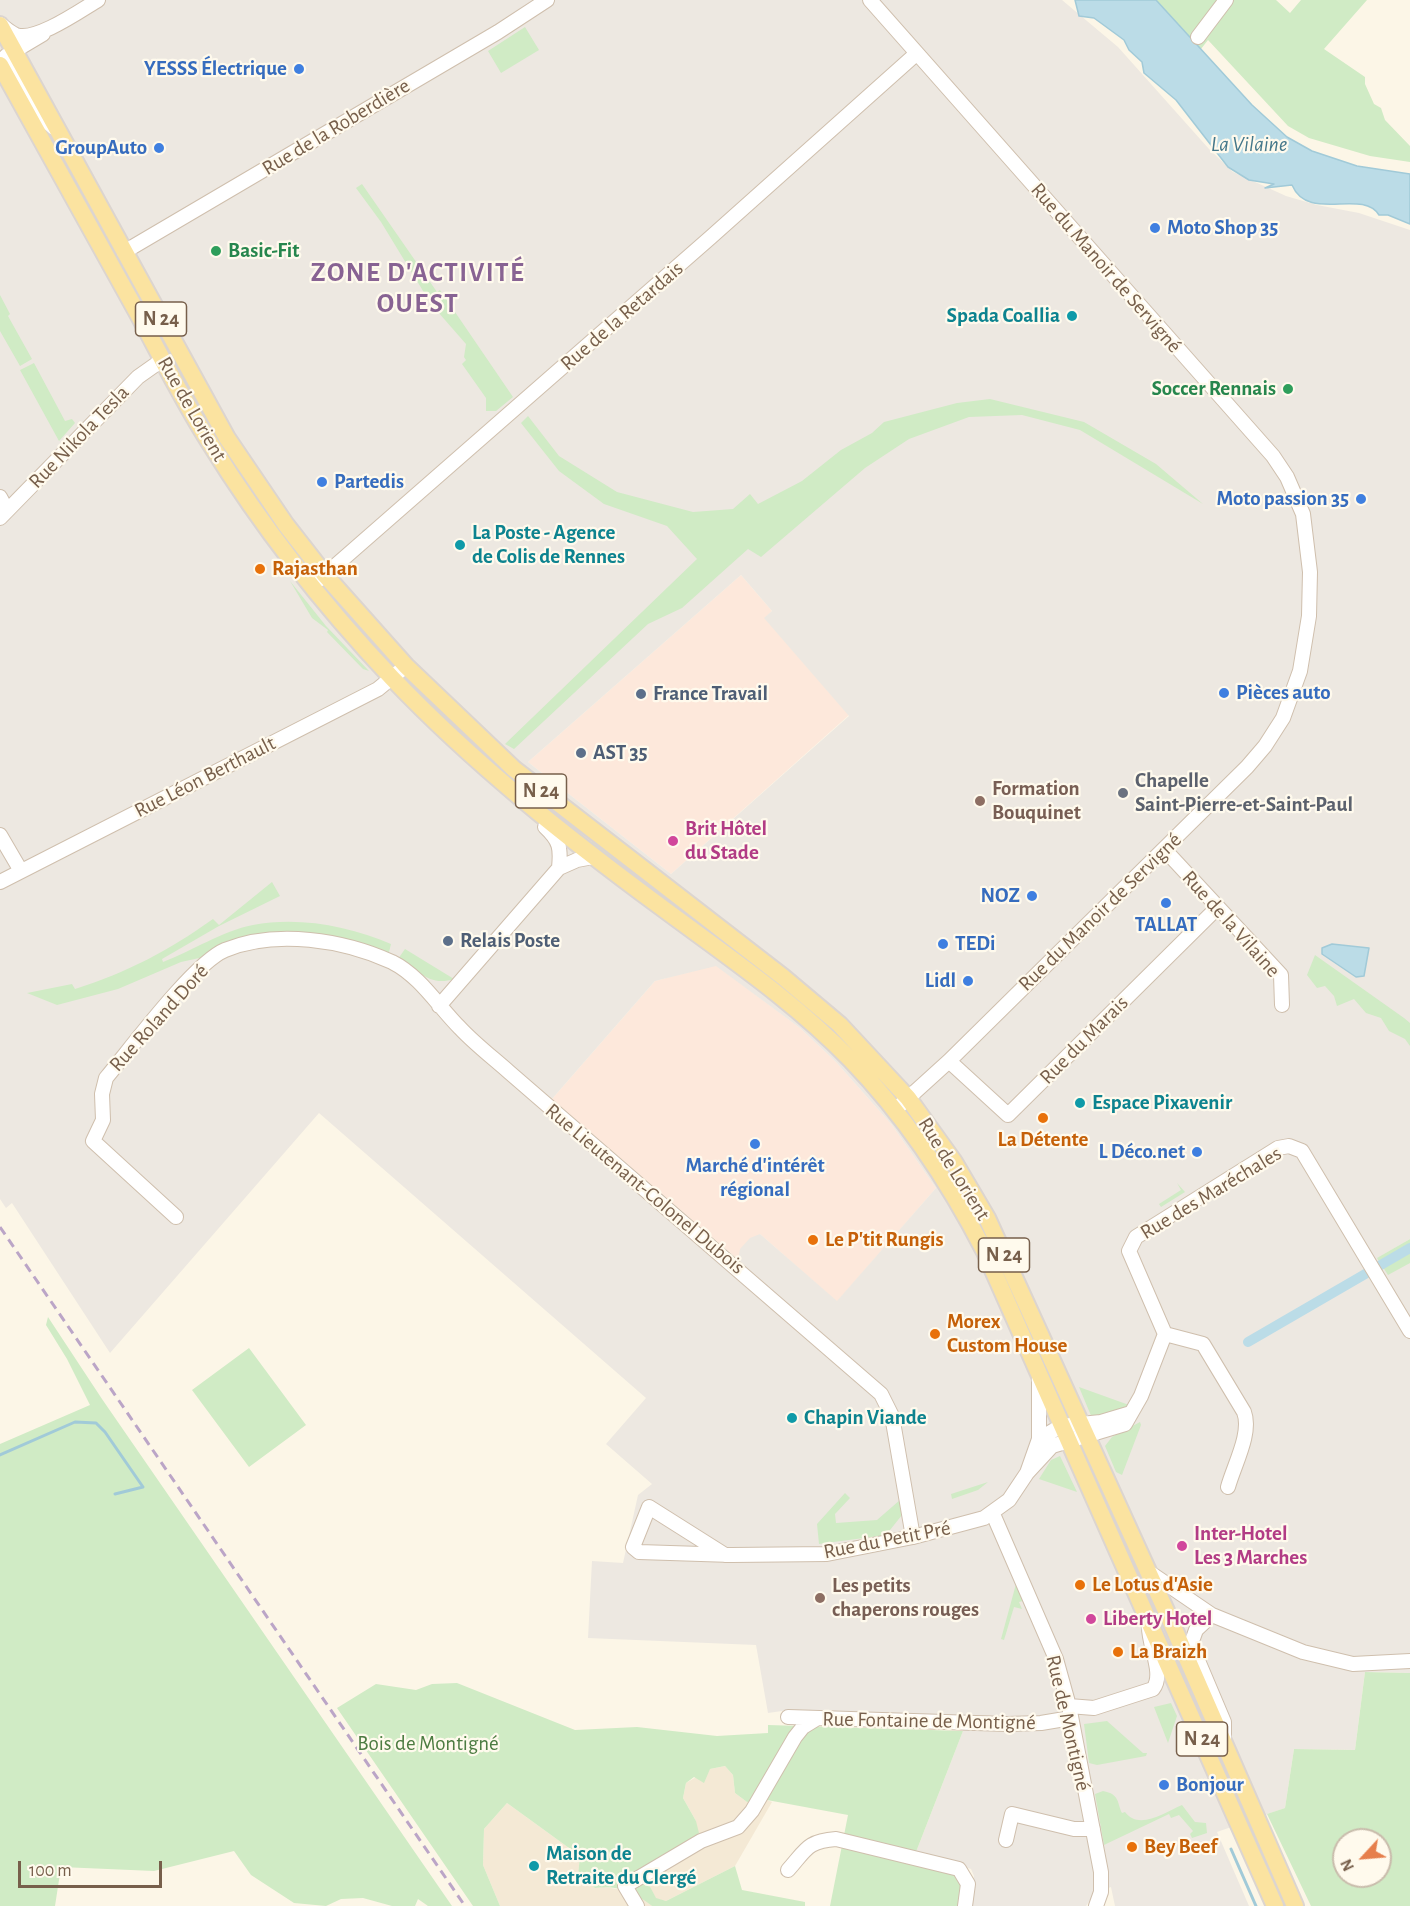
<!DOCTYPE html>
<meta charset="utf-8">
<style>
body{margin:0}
#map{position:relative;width:1410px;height:1906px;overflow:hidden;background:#fcf6e7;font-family:"Alegreya Sans",sans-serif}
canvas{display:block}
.north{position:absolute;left:1332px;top:1828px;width:60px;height:60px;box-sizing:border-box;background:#fffaed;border:2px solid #c9bcac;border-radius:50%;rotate:244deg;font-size:16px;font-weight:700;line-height:24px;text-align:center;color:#775f4b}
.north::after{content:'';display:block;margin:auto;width:21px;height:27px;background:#e67f4c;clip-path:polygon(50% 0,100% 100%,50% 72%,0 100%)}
.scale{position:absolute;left:18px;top:1861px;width:144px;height:27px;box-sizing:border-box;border:3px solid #775f4b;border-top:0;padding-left:8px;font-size:18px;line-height:21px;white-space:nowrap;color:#775f4b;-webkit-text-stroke:4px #fffaed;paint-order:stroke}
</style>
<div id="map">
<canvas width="1410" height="1906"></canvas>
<div class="north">N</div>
<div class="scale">100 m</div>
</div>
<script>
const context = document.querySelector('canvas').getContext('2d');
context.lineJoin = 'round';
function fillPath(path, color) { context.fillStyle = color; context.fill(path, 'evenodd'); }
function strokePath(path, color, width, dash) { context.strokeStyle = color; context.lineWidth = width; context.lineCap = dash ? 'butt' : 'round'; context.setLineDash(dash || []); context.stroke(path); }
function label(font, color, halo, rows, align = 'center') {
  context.font = font + ' "Alegreya Sans",sans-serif'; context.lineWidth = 4.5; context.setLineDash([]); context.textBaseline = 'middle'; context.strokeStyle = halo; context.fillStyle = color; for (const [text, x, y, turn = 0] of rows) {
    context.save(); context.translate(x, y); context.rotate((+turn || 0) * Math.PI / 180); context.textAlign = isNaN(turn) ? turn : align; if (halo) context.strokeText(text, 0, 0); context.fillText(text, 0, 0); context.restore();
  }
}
const residential = new Path2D(`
 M725 1766 733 1775 735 1793 747 1802 767 1800 772 1802 735 1866 666 1901 656 1899 646 1879 696 1821 683 1798 686 1783 710 1769Z
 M507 1803 580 1856 578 1875 595 1888 604 1887 635 1892 652 1906H500L483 1865 484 1829Z`);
const commercial = new Path2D(`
 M741 575 772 611 765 618 849 715 671 874 528 762Z
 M716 965 800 1028 836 1062 892 1125 936 1188 837 1302 760 1234 740 1261 552 1099 655 981Z`);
const industrial = new Path2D(`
 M0 0H1062L1118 47 1209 149 1233 172 1286 196 1317 205 1359 213 1410 230V1239L1378 1258 1410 1262V1673L1365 1672 1355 1750 1294 1749 1285 1808 1217 1832 1249 1906H1115L1111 1887 1094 1894 1086 1906H970L974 1876 971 1869 916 1852 968 1718 789 1710 768 1713 756 1645 588 1638 592 1561 623 1563 638 1495 652 1484 606 1444 646 1398 319 1113 110 1353 12 1203 6 1208 0 1199ZM741 575 772 611 764 618 849 716 671 874 528 762ZM716 966 800 1028 836 1062 892 1125 936 1188 837 1301 760 1234 750 1238 740 1249 738 1260 552 1099 655 981Z`);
const green = new Path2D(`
 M1156 0H1276L1290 13 1301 0H1367L1324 49 1365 77V84L1374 104 1381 108 1385 120 1410 146V162L1370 156 1309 138 1288 126 1208 40 1201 49Z
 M525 27 539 50 501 73 488 51Z
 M362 184 437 292 440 290 513 397 496 411H486V398L462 364 466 360 464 357 466 344 431 304 381 222 356 188Z
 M0 295 10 314 8 316 32 359 20 366 0 331Z
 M34 363 65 421 72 419 75 423 59 441 20 370Z
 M990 399 1084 422 1156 464 1203 504 1080 430 1022 415 969 417 909 439 865 468 761 557 748 549 682 608 648 624 514 749 505 744 697 559 667 526 604 504 559 471 521 423 528 416 559 456 617 492 693 512 733 509 750 494 758 504 802 481 841 450 872 433 884 422 957 403Z
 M290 581 326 626 369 671 363 669 327 632 328 630 312 618Z
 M335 594 391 661 388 664 329 599Z
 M434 701 577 826 574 829 546 807 536 804 428 707Z
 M597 841 750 962 748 963 587 843Z
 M272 882 280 896 219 926 162 959 163 962C192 951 222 931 253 925 298 916 350 926 391 944L388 956 304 935 181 962 118 989 57 1005 27 993 72 984 75 989C128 972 168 951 213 919L219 925Z
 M405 949 454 979C429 987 419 970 398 959Z
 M1315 955 1404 1018 1410 1023V1046L1405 1039 1389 1031 1381 1018 1366 1013 1354 999 1337 1006 1334 996 1325 986 1317 988 1307 975Z
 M1177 1183 1185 1192 1161 1207 1159 1204 1181 1190Z
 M1410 1239V1263L1388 1275 1377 1258Z
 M48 1317 102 1399 452 1906H428L418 1899 415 1906H392L363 1898 341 1899 326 1906 294 1903 251 1875 234 1851 154 1871 61 1867 55 1906H0V1444L90 1405 67 1359 46 1325Z
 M249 1348 306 1425 249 1467 192 1390Z
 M1079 1387 1129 1405 1127 1408 1092 1418Z
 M1140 1422 1141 1425 1122 1475 1116 1472 1105 1446 1112 1437Z
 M1060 1456 1077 1492 1039 1479 1051 1460Z
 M988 1482 978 1490 952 1499 951 1494Z
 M845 1493 850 1498 835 1514 836 1523 877 1520 900 1500 902 1515 886 1535 819 1544 817 1524Z
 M1016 1584 1030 1615 1023 1601 1019 1602 1022 1609 1014 1607 1004 1640 1001 1639Z
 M1365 1672 1410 1673V1906H1311L1267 1814 1285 1808 1294 1749 1355 1750ZM1344 1840H1380V1876H1344Z
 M457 1683 575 1730 637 1727 717 1736 768 1733V1725L963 1731 916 1852 961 1875 963 1906H830L848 1815 767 1800 747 1802 735 1793 733 1775 725 1766 710 1769 704 1783 694 1777 686 1783 683 1798 696 1821 699 1833 691 1844 646 1879 656 1898 666 1901 735 1866 742 1890 805 1902V1906H652C634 1892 618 1885 595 1888L578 1875 580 1856 507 1803 484 1829 483 1865 500 1906H473L337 1708 376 1684 416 1690 432 1684Z
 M1171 1703 1177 1716 1168 1743 1154 1707Z
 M1107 1721 1143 1753H1147L1146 1756 1097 1765 1089 1763 1084 1724Z
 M1103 1791C1120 1794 1117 1803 1122 1813L1125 1812C1139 1831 1165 1812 1182 1805L1195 1822 1206 1823 1207 1833 1192 1838 1190 1834 1193 1831 1179 1815 1171 1818 1169 1814 1104 1845 1095 1794Z`);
const water = new Path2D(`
 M1075 0H1156L1252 105 1287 137 1312 151 1357 166 1410 174V224L1388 215H1379C1362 188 1308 223 1292 185L1265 188 1274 184 1249 180 1228 167 1176 100 1144 73 1142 62 1129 50 1124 40 1094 18 1079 16Z
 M1332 944 1369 948 1364 976 1356 977 1322 954V948Z`);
const stream = new Path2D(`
 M0 1455 75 1422 96 1423 105 1432 143 1487 115 1494
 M1231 1849 1256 1906`);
const canal = new Path2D(`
 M1248 1342 1410 1248`);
const minor = new Path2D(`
 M870 0 1273 456 1287 477 1303 514 1310 572 1309 616 1300 671 1283 718 1265 746 1247 767 949 1061 895 1110
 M0 24C5 28 11 33 16 35 36 42 81 10 98 0
 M1198 37 1226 0
 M6 56 43 34
 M0 60 8 61 11 65 38 114 54 128
 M124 252 498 32 547 0
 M0 497 7 510
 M0 518 138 377 162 360
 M319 580 711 237 916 54
 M545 827C560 841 561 848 559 868
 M0 835 21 871
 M1164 849 1281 975 1282 1005
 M0 882 378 689 406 666
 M439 1006 559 868 577 860 593 857
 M949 1061 1008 1115 1217 908
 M176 1217 93 1141 103 1120 102 1094 106 1078C131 1048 194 963 225 950 276 929 344 940 392 962 420 976 438 1006 460 1028 475 1044 492 1057 509 1072 632 1180 757 1286 881 1394L892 1416 913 1537
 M1165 1334 1203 1344 1244 1412C1252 1433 1234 1465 1228 1487
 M1039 1439 1061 1426 1101 1422 1131 1413
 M1027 1473 1052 1446 1125 1424 1141 1396 1165 1334 1129 1251 1136 1237 1278 1148 1289 1146 1302 1151 1410 1331
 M993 1514 1056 1659 1069 1706 1101 1872V1892L1096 1906
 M725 1555 649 1507 633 1547 639 1552 732 1555 827 1554 913 1537 984 1518 1009 1500 1027 1473 1039 1439V1378
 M1149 1572 1212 1615 1303 1652 1353 1664 1410 1661
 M1212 1615 1196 1630 1191 1644 1224 1722V1740
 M1069 1706 1094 1708 1153 1689C1165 1674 1148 1645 1149 1626
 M788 1717 1007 1724 1041 1723 1071 1718
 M1006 1840 1012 1814 1074 1829H1093
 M788 1870C806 1850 807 1841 836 1839L959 1869 968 1884 965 1906
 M637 1906 625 1886 701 1841 738 1827 752 1811 795 1737 803 1727 816 1719`);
const major = new Path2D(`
 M0 25 227 438 286 525 325 575 406 666 514 769 783 977 840 1025 908 1098 954 1162 987 1218 1045 1345 1172 1624 1295 1906
 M0 65C46 147 91 230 137 312 161 356 183 401 210 443 262 527 324 606 392 678 474 764 566 837 661 907 727 956 794 1001 851 1060 906 1117 949 1182 985 1252L1275 1906`);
const rail = new Path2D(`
 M0 1227 465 1906`);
const markers = [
 [299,69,6,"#3f7fe0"],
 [159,148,6,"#3f7fe0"],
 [1155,228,6,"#3f7fe0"],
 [216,251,6,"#2e9e5b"],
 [1072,316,6,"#0f9aa8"],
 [1288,389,6,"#2e9e5b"],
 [322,482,6,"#3f7fe0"],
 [1361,499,6,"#3f7fe0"],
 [460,545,6,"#0f9aa8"],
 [260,569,6,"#e8710a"],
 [1224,693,6,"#3f7fe0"],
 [641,694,6,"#5c6f8a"],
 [581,753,6,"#5c6f8a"],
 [1123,793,6,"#6b7280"],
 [980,801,6,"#8d6e63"],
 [673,841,6,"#d1479c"],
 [1032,896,6,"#3f7fe0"],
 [1166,903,6,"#3f7fe0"],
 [448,941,6,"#5c6f8a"],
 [943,944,6,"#3f7fe0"],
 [968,981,6,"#3f7fe0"],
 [1080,1103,6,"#0f9aa8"],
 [1043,1118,6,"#e8710a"],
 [755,1144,6,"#3f7fe0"],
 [1197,1152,6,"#3f7fe0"],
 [813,1240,6,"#e8710a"],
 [935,1334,6,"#e8710a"],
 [792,1418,6,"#0f9aa8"],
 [1182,1546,6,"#d1479c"],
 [1080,1585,6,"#e8710a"],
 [820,1598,6,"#8d6e63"],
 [1091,1619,6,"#d1479c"],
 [1118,1652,6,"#e8710a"],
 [1164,1785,6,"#3f7fe0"],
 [1132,1847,6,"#e8710a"],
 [534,1866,6,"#0f9aa8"]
];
const shields = [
 [161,319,51],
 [541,791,51],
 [1004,1255,51],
 [1202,1739,51]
];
const shieldNames = [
 ["N 24",161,319],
 ["N 24",541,791],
 ["N 24",1004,1255],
 ["N 24",1202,1739]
];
const shopNames = [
 ["YESSS Électrique",287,69],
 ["GroupAuto",147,148],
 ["Moto Shop 35",1167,228,"left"],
 ["Partedis",334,482,"left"],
 ["Moto passion 35",1349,499],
 ["Pièces auto",1236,693,"left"],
 ["NOZ",1020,896],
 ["TALLAT",1166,925,"center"],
 ["TEDi",955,944,"left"],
 ["Lidl",956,981],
 ["L Déco.net",1185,1152],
 ["Marché d'intérêt",755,1166,"center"],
 ["régional",755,1190,"center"],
 ["Bonjour",1176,1785,"left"]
];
const streetNames = [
 ["Rue de la Roberdière",336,127,-31],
 ["Rue du Manoir de Servigné",1106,268,49],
 ["Rue de la Retardais",622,316,-41],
 ["Rue de Lorient",192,409,60],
 ["Rue Nikola Tesla",79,437,-46],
 ["Rue Léon Berthault",205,777,-27],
 ["Rue du Manoir de Servigné",1100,912,-44],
 ["Rue de la Vilaine",1231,924,48],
 ["Rue Roland Doré",159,1018,-48],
 ["Rue du Marais",1084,1040,-45],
 ["Rue de Lorient",954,1169,58],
 ["Rue Lieutenant-Colonel Dubois",645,1189,40],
 ["Rue des Maréchales",1211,1193,-31],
 ["Rue du Petit Pré",887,1540,-11],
 ["Rue Fontaine de Montigné",929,1721,1],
 ["Rue de Montigné",1068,1723,77]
];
const leisureNames = [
 ["Basic-Fit",228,251],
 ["Soccer Rennais",1276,389,"right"]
];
const cultureNames = [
 ["Spada Coallia",1060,316,"right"],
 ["La Poste - Agence",472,533],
 ["de Colis de Rennes",472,557],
 ["Espace Pixavenir",1092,1103],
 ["Chapin Viande",804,1418],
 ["Maison de",546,1854],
 ["Retraite du Clergé",546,1878]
];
const foodNames = [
 ["Rajasthan",272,569],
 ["La Détente",1043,1140,"center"],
 ["Le P'tit Rungis",825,1240],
 ["Morex",947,1322],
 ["Custom House",947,1346],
 ["Le Lotus d'Asie",1092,1585],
 ["La Braizh",1130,1652],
 ["Bey Beef",1144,1847]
];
const serviceNames = [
 ["France Travail",653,694],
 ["AST 35",593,753],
 ["Relais Poste",460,941]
];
const worshipNames = [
 ["Chapelle",1135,781],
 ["Saint-Pierre-et-Saint-Paul",1135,805]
];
const educationNames = [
 ["Formation",992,789],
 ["Bouquinet",992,813],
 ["Les petits",832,1586],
 ["chaperons rouges",832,1610]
];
const hotelNames = [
 ["Brit Hôtel",685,829],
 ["du Stade",685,853],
 ["Inter-Hotel",1194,1534],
 ["Les 3 Marches",1194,1558],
 ["Liberty Hotel",1103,1619]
];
const parkNames = [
 ["Bois de Montigné",428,1744]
];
const waterNames = [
 ["La Vilaine",1249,144]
];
const districtNames = [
 ["ZONE D'ACTIVITÉ",418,273],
 ["OUEST",418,304]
];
fillPath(residential, '#f4e9d5');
fillPath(commercial, '#fde8db');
fillPath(industrial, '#ede8e1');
fillPath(green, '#d0ebc5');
fillPath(water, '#bbdce7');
strokePath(water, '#a1cad8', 1.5);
strokePath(stream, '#a1cad8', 3);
strokePath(canal, '#bbdce7', 10);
strokePath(minor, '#cfbfad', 16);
strokePath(major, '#dcd5d0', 20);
strokePath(minor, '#fff', 14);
strokePath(major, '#fbe3a0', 16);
strokePath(rail, '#bba5c7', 3, [9, 6]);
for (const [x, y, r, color] of markers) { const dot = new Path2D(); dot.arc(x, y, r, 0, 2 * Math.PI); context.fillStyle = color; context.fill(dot); strokePath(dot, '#fffaed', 2); }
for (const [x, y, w] of shields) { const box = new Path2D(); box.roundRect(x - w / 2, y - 17, w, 34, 4.5); context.fillStyle = '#fffaed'; context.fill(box); strokePath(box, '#775f4b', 1.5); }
label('bold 20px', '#775f4b', null, shieldNames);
label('bold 21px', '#366cbe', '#fffaed', shopNames, 'right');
label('21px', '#775f4b', '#fffaed', streetNames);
label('bold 21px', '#27864d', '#fffaed', leisureNames, 'left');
label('bold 21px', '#0d838f', '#fffaed', cultureNames, 'left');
label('bold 21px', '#c56008', '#fffaed', foodNames, 'left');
label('bold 21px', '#4e5e75', '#fffaed', serviceNames, 'left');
label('bold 21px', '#5b616d', '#fffaed', worshipNames, 'left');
label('bold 21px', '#785e54', '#fffaed', educationNames, 'left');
label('bold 21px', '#b23c85', '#fffaed', hotelNames, 'left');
label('21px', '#4d7c42', '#fffaed', parkNames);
label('italic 22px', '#44778a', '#fffaed', waterNames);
context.letterSpacing = '1.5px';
label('bold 27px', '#886393', '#fffaed', districtNames);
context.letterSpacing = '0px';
</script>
